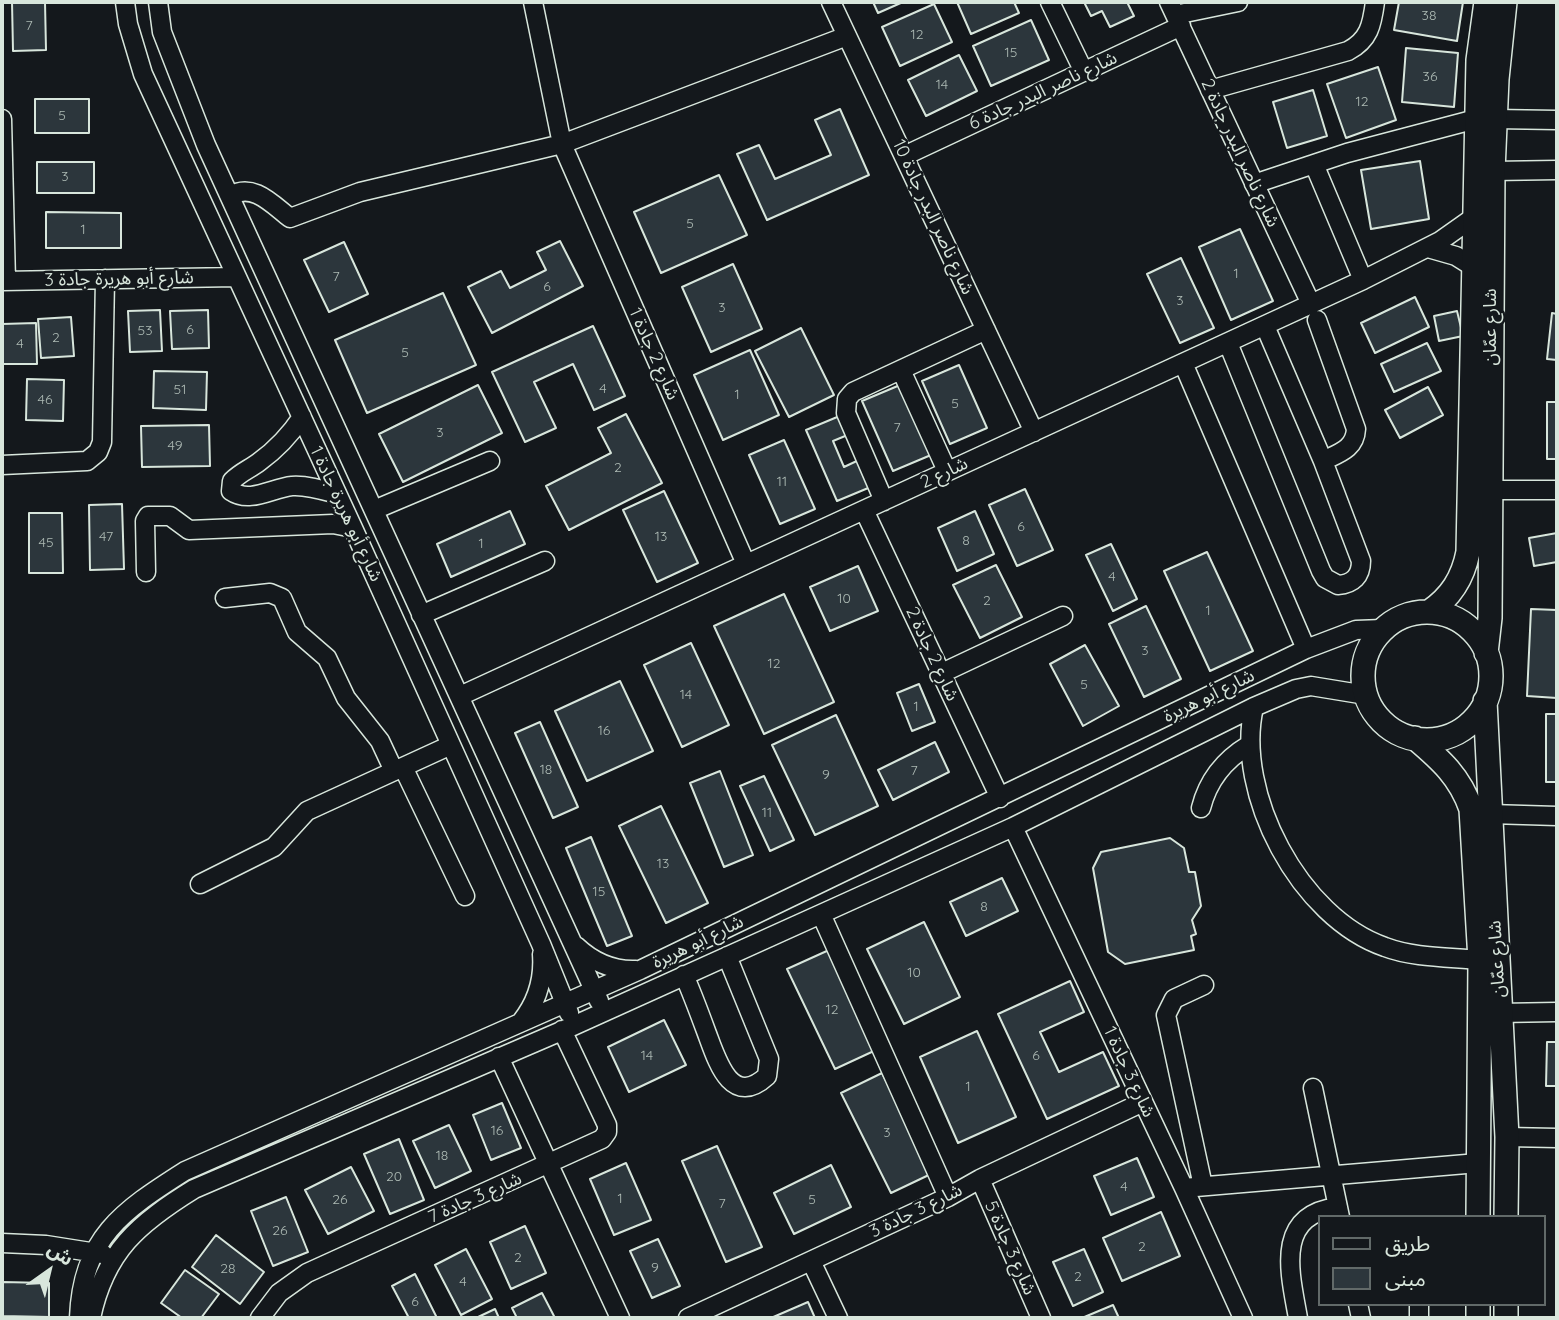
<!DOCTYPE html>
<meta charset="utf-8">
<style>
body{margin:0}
#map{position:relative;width:1559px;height:1320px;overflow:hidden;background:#14181c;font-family:Quicksand,"Noto Sans Arabic",sans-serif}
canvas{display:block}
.frame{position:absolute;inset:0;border:4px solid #d8e6dc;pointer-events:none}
.legend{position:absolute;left:1318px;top:1215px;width:228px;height:91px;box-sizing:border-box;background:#14181c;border:2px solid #626a69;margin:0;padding:9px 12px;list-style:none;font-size:21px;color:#d8e6dc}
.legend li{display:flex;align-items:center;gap:14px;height:35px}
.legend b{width:35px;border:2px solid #626a69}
.north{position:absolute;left:14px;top:1236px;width:70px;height:70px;-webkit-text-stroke:5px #14181c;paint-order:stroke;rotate:34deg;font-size:19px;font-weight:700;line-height:28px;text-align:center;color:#d8e6dc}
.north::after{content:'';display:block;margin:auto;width:24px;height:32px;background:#d8e6dc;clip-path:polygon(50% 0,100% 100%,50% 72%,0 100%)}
</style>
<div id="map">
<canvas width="1559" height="1320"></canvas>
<div class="frame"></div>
<ul class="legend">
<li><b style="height:9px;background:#14181c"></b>طريق</li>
<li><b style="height:19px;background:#2c363c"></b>مبنى</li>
</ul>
<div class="north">ش</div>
</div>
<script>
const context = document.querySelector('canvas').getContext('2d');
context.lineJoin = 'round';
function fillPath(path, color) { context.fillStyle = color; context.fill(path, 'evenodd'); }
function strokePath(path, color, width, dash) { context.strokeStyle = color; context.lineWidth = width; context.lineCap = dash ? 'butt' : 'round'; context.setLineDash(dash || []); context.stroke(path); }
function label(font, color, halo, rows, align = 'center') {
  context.font = font + ' Quicksand,"Noto Sans Arabic",sans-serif'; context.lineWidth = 5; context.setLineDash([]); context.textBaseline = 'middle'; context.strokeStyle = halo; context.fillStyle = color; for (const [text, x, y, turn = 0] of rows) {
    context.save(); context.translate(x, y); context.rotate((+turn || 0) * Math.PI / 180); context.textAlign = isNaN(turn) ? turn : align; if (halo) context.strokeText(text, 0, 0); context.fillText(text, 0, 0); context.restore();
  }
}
const building = new Path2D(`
 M12 2H45L46 50 13 51Z
 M873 2H903L878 13Z
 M957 2H1014L1019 13 971 34Z
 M1084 2H1127L1134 16 1110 27 1102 11 1091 16Z
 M1399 2H1463L1457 41 1394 30Z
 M934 4 952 42 900 66 882 27Z
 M1031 20 1049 60 991 86 973 46Z
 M1406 48 1458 53 1454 107 1402 102Z
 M959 55 977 91 926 116 908 80Z
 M1378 67 1396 120 1346 138 1327 84Z
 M1313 90 1327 136 1287 148 1273 102Z
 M35 99H89V133H35Z
 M840 109 869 175 767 220 737 154 759 145 775 179 831 155 815 120Z
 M1420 161 1429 219 1371 229 1361 170Z
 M37 162H94V193H37Z
 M719 175 747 235 661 273 634 212Z
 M46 212 121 213V248H46Z
 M1240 229 1273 301 1231 320 1199 247Z
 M560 241 583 286 492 333 468 287 501 271 510 288 546 270 537 252Z
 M344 242 368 294 329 312 304 260Z
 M1181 258 1214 328 1180 343 1147 274Z
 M733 264 762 329 711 352 682 287Z
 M443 293 476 365 367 413 335 340Z
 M1415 297 1429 327 1375 353 1361 323Z
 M160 310 162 351 130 352 128 311Z
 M208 310 209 348 172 349 170 311Z
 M1457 311 1463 336 1439 341 1434 316Z
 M1552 313 1557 314V360L1547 359Z
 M71 317 74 356 41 358 38 319Z
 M36 323 37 364H3L2 324Z
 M593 326 625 396 594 410 573 364 534 382 556 428 525 442 492 372Z
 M801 328 834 395 789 417 755 351Z
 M1427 343 1441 371 1394 392 1381 364Z
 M750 350 779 415 723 440 694 375Z
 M959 365 987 428 950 444 922 381Z
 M154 371 207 372 206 410 153 408Z
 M27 379 64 380 63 421 26 420Z
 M478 385 502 433 403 482 379 434Z
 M900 385 931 455 893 471 862 401Z
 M1428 387 1443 415 1400 438 1385 410Z
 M1547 402H1557V459H1547Z
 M626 414 662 483 569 530 546 486 611 453 598 428Z
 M842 415 850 434 833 441 844 467 861 459 873 486 837 501 806 430Z
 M209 425 210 466 142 467 141 426Z
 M784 440 815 509 780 524 749 455Z
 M1025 489 1053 550 1017 566 989 505Z
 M664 491 698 563 657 582 623 510Z
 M122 504 124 569 90 570 89 505Z
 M510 511 525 544 451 577 437 544Z
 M975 511 994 554 957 571 938 528Z
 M29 513H62L63 573H29Z
 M1557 533V562L1534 566 1529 538Z
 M1111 544 1137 599 1113 611 1086 555Z
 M1207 552 1253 651 1210 671 1164 571Z
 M996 565 1022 617 980 638 953 585Z
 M858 566 878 611 830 631 810 587Z
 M784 594 834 702 764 734 714 626Z
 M1146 606 1181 679 1144 697 1109 624Z
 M1531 609 1557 610V698L1527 696Z
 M691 643 729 725 682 747 644 665Z
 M1085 645 1119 706 1083 726 1050 664Z
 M620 681 653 751 587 781 555 711Z
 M919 684 935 722 912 731 897 693Z
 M1546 714H1557V782H1546Z
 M836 715 878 806 815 835 772 745Z
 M540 722 578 807 553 818 515 733Z
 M935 742 949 772 893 800 878 770Z
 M720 771 753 855 724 867 690 783Z
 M764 776 794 840 770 851 740 786Z
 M661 806 708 903 666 923 619 826Z
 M591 837 632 936 607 946 566 848Z
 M1170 838 1184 848 1189 872H1195L1201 906 1192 920 1196 934 1191 936 1194 950 1125 964 1108 952 1093 868 1101 852Z
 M1002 878 1018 911 966 936 950 902Z
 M924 922 960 997 904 1024 867 949Z
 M829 950 876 1050 835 1069 787 969Z
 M1070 981 1084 1012 1040 1032 1059 1072 1103 1052 1119 1086 1047 1119 998 1014Z
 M664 1020 686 1065 629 1092 608 1047Z
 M977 1031 1016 1117 958 1143 920 1057Z
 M1547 1042H1557V1086H1546Z
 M882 1073 933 1173 891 1193 841 1093Z
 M502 1103 521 1148 491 1160 473 1115Z
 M449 1125 471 1171 435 1188 413 1141Z
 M399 1139 424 1200 390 1214 364 1154Z
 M717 1146 762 1247 726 1262 682 1161Z
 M1137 1158 1154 1197 1111 1215 1094 1176Z
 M626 1163 651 1220 614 1235 590 1179Z
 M831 1165 851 1207 794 1234 774 1193Z
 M351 1167 374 1211 328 1234 305 1190Z
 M286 1197 308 1252 273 1266 251 1211Z
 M1161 1212 1180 1256 1122 1281 1103 1238Z
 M525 1226 546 1273 511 1289 490 1242Z
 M216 1235 264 1272 240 1304 192 1267Z
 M658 1239 680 1286 652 1298 630 1251Z
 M466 1249 492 1299 461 1315 435 1265Z
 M1084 1249 1103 1292 1073 1306 1053 1262Z
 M185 1270 219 1294 201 1318H182L161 1303Z
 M415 1274 437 1318H409L392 1286Z
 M2 1282 49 1283V1317L2 1316Z
 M542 1293 555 1318H517L512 1308Z
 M808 1302 815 1318H771Z
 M1113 1305 1119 1318H1082Z
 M495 1309 499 1318H476Z`);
const minor = new Path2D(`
 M125 2 128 24 143 74 353 528 541 944 569 1013
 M158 2 162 32 206 145 599 1001
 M533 2 562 144 746 564
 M831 2 1034 432
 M1050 2 1084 72
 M1169 2 1311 304
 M1175 15 1238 2
 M1210 90 1348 51C1369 40 1372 25 1375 2
 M2 119 6 281
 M1495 119 1557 120
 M904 156 1181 26
 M1314 164 1363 280
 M1493 171 1557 170
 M1254 184 1347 153 1476 119
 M230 196C253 182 272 204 290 218L360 192 562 144 847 36
 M1428 248 1456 256 1472 266
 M2 281 236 277
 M1317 320 1356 429C1355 449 1339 453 1323 461
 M1228 343 1321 571 1325 578 1338 585C1353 584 1361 576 1361 561L1323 461 1265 326
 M1183 363 1306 649
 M901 370 947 471
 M302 417C290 435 277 449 259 462 250 469 241 472 232 481L231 491C250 504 272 488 292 486 307 485 323 490 337 494
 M2 465 87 461 98 452 102 442 105 279
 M1490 490H1557
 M884 501 846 413 847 399 853 392 986 330
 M374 510 490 461
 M864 510 1000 798
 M146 572 145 521 148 516H170L189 530 333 524 353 528
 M225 598 270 593 282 598 297 632 327 658 346 698 380 741 394 771
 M421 615 545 561
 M942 673 1063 616
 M460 696 1363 280 1440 241 1474 217
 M1254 707C1234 793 1300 918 1385 947 1414 958 1449 957 1480 960
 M403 767 465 896
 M1201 808C1208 780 1224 760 1249 745
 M1490 814 1557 816
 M1013 827 1184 1188 1243 1318
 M200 884 274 847 307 811 451 745
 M821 914 948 1197
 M576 946C593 962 613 971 636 970
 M684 975C692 993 699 1012 706 1031 716 1057 730 1110 767 1076L769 1059 727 956
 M1499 1013 1557 1012
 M521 1022C537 1002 544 980 542 954
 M499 1057 620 1318
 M1313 1088 1340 1217
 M1507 1137 1557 1138
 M980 1179 1041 1318
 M1203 1186 1166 1015 1174 999 1204 985
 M1184 1188 1478 1163
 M2 1243 46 1245 103 1254
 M811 1261 838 1318
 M1358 1304 1361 1318
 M1419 1304V1318
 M79 1318C82 1238 122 1211 185 1171L640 970 1306 649 1356 630 1383 629
 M91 1318C105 1251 139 1223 194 1189L573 1026 821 914 1013 827 1254 707 1296 689 1311 686 1366 695
 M260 1318 279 1293 307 1273 602 1139 607 1132V1125L562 1030
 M688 1318 948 1197 980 1179 1143 1102
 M1298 1318C1290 1273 1274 1215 1338 1207`);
const major = new Path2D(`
 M1429 612C1451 597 1463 578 1468 552L1478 60 1486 2
 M1363 676a64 64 0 1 1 128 0a64 64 0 1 1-128 0Z
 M1486 653 1490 618 1493 171 1497 79 1505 2
 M1485 701 1507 1137 1506 1217
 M1415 738C1441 760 1460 777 1471 809L1480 960 1478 1217
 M1478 1304V1318
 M1506 1318V1304`);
const numberNames = [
 ["38",1429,16],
 ["7",29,26],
 ["12",917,35],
 ["15",1011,53],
 ["36",1430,77],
 ["14",942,85],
 ["12",1362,102],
 ["5",62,116],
 ["3",65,177],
 ["5",690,224],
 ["1",83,230],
 ["1",1236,274],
 ["7",336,277],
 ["6",547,287],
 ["3",1180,301],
 ["3",722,308],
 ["6",190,330],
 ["53",145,331],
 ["2",56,338],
 ["4",20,344],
 ["5",405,353],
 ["4",603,389],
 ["51",180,390],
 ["1",737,395],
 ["46",45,400],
 ["5",955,404],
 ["7",897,428],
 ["3",440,433],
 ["49",175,446],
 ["2",618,468],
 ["11",782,482],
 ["6",1021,527],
 ["47",106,537],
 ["13",661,537],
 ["8",966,541],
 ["45",46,543],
 ["1",481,544],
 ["4",1112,577],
 ["10",844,599],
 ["2",987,601],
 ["1",1208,611],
 ["3",1145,651],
 ["12",774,664],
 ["5",1084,685],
 ["14",686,695],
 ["1",916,707],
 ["16",604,731],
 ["18",546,770],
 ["7",914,771],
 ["9",826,775],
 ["11",767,813],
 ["13",663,864],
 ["15",599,892],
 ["8",984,907],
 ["10",914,973],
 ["12",832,1010],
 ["14",647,1056],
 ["6",1036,1056],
 ["1",968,1087],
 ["16",497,1131],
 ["3",887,1133],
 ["18",442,1156],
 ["20",394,1177],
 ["4",1124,1187],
 ["1",620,1199],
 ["26",340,1200],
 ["5",812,1200],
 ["7",722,1204],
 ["26",280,1231],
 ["2",1142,1247],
 ["2",518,1258],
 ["9",655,1268],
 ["28",228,1269],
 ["2",1078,1277],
 ["4",463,1282],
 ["6",415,1302]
];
const streetNames = [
 ["شارع ناصر البدر جادة 6",1043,91,-25],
 ["شارع ناصر البدر جادة 2",1240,153,65],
 ["شارع ناصر البدر جادة 10",933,217,65],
 ["شارع أبو هريرة جادة 3",119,279,-1],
 ["شارع عمّان",1491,327,-90],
 ["شارع 2 جادة 1",654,354,66],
 ["شارع 2",944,473,-25],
 ["شارع أبو هريرة جادة 1",346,514,65],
 ["شارع 2 جادة 2",932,654,65],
 ["شارع أبو هريرة",1209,696,-26],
 ["شارع أبو هريرة",698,942,-26],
 ["شارع عمّان",1497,959,-93],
 ["شارع 3 جادة 1",1129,1072,65],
 ["شارع 3 جادة 7",475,1198,-24],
 ["شارع 3 جادة 3",916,1211,-26],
 ["شارع 3 جادة 5",1010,1248,66]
];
fillPath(building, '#2c363c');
strokePath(building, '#d8e6dc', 2);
strokePath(minor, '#d8e6dc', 21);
strokePath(major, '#d8e6dc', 26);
strokePath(minor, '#14181c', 18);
strokePath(major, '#14181c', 23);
label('14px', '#adbab4', null, numberNames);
label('18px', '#d8e6dc', '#14181c', streetNames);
</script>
